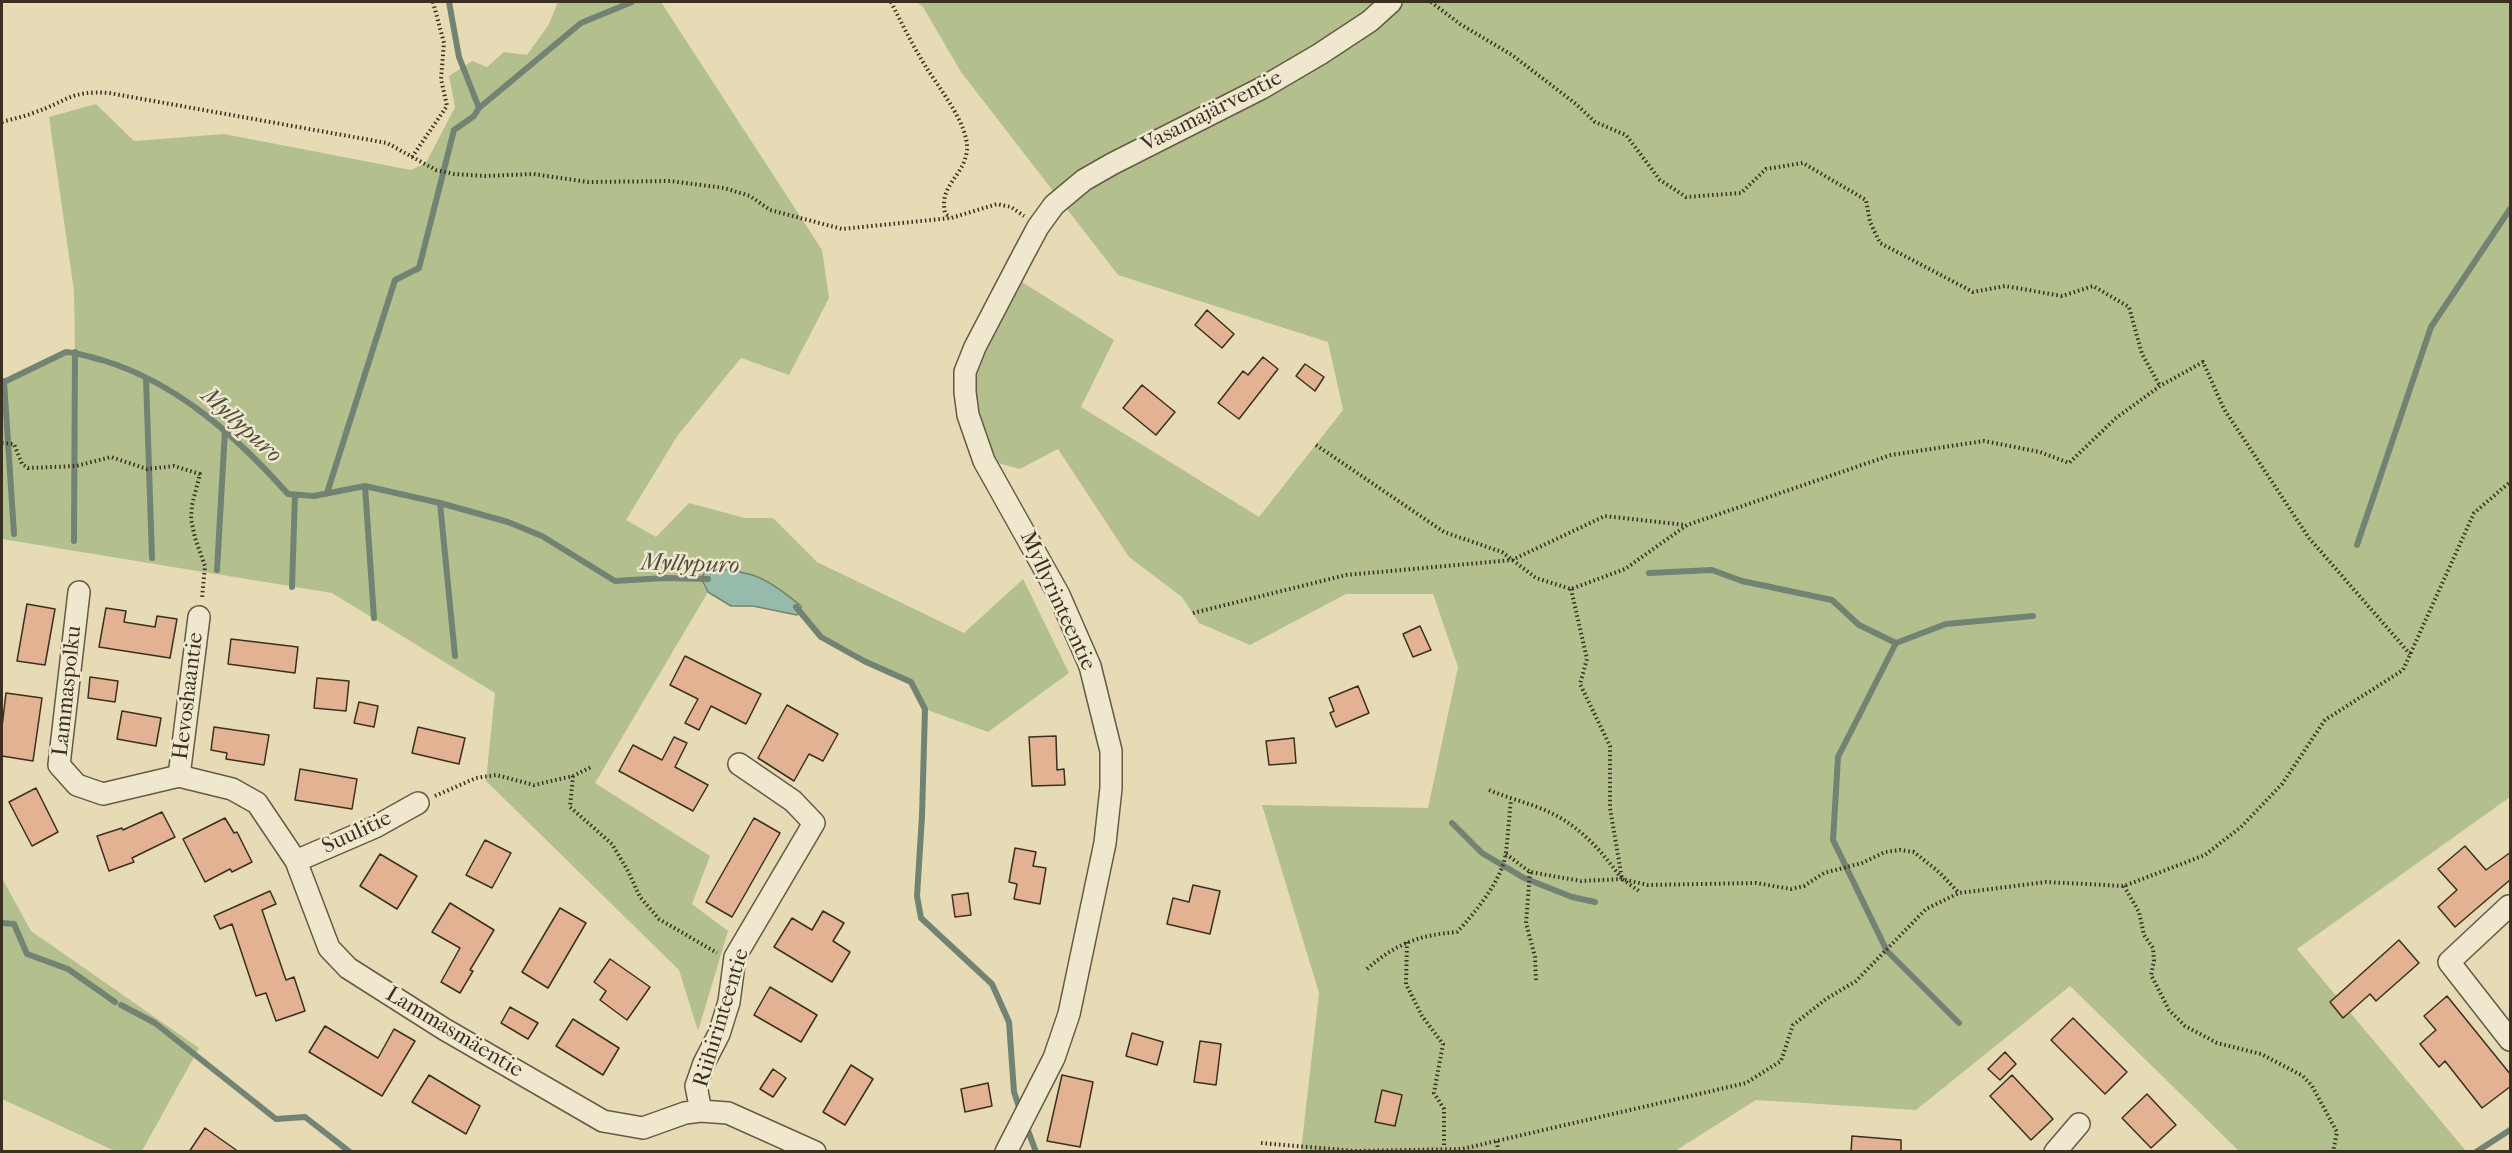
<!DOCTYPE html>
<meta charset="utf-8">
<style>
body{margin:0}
#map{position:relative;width:2512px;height:1153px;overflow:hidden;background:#e6dbb4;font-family:"IM FELL French Canon",serif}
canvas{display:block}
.frame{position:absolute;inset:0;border:3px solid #3b2f22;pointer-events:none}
</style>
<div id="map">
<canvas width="2512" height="1153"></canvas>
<div class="frame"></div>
</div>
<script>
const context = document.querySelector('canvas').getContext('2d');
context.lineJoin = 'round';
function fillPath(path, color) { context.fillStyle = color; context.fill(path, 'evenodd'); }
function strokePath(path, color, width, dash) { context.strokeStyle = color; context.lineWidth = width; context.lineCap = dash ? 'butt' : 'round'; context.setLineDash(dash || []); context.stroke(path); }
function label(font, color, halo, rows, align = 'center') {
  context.font = font + ' "IM FELL French Canon",serif'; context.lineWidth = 5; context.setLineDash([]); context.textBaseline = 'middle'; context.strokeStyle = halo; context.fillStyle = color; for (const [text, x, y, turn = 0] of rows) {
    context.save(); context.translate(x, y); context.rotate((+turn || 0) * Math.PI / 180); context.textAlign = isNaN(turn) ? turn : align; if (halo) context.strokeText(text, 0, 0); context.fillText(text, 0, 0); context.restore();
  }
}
const green = new Path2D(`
 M558 2H661L822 250 829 298 789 375 741 358 678 435 626 520 656 537 689 503 745 518H773L817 562 964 633 1023 579 1069 673 988 732 925 709 911 682 864 661 821 637 801 612 800 606 703 585 708 592 595 783 710 856 692 904 728 931 698 1031 679 970 486 781 495 693 332 593 2 539V383L66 352H75L74 291 49 117 96 104 134 141 224 134 411 170 426 163 455 107 449 76 472 61 487 67 504 52 527 55 549 24Z
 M917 2H2510V797L2297 949 2466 1151H2239L2070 986 1916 1110 1756 1100 1675 1151H1301L1319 993 1262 805 1428 808 1458 667 1433 594H1346L1250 645 1199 623 1182 597 1129 557 1058 449 1020 469 994 462C985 436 974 409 975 382 976 353 1007 307 1022 282L1114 340 1081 407 1259 517 1343 410 1328 342 1118 275 961 72 923 7Z
 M2 878 31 931 199 1048 142 1151H115L2 1099Z`);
const water = new Path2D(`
 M708 568C753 571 766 577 801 606V612L797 615 753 606H731L708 592 701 578Z`);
const stream = new Path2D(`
 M479 108 581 23 632 2
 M146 378 152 558
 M4 381 14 534
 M2 383 66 352C79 353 90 357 102 360 178 383 237 437 288 494L314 496 365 486 440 503 508 522 542 536 615 581 665 578 708 579
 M365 486 374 618
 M327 493 395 280 419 268 454 130 474 116 479 108 459 57 449 2
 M440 503 455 656
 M74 541 75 352
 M2357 545 2431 327 2510 209
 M217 570 225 430
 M1649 573 1712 570 1742 581 1832 600 1859 625 1896 643
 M292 587 295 495
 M796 607 821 637 864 661 911 682 925 709 922 816 917 896 921 918 992 984 1009 1022 1014 1092 1021 1113
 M1452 823 1482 853 1524 878 1572 897 1595 902
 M2 923 14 924 27 954 68 969 115 1002
 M121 1005 155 1023 276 1119 305 1117 350 1152
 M1959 1023 1887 951 1833 840 1838 757 1896 643 1946 624 2033 616
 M1026 1125 1036 1152
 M2476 1152 2510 1130`);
const building = new Path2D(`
 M1207 310 1234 334 1222 348 1195 325Z
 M1263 357 1278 369 1239 419 1218 403 1243 371 1248 375Z
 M1305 364 1324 377 1315 391 1296 376Z
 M1142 385 1175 412 1156 435 1123 408Z
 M27 604 55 609 45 665 17 661Z
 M106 608 126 611 124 622 155 627 157 616 177 619 170 658 99 647Z
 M1420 626 1431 650 1413 657 1403 634Z
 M231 639 298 647 295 673 228 664Z
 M685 656 761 694 746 724 711 706 699 730 685 723 698 699 670 685Z
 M90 677 118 681 115 702 88 698Z
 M317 678 349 681 346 711 314 708Z
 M1358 686 1369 713 1336 727 1330 713 1334 711 1329 698Z
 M6 693 42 698 33 761 2 756V727Z
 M359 702 378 706 374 727 354 723Z
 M787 705 838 734 823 761 809 754 794 781 758 758Z
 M122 711 161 718 156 746 117 739Z
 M214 727 269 735 264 765 226 759 227 753 211 750Z
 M418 727 465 738 459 764 412 753Z
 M1056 736 1057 770 1064 769 1065 785 1032 786 1029 737Z
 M674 737 687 743 675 767 708 785 693 811 619 771 633 745 662 760Z
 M1294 738 1296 763 1269 765 1266 741Z
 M300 769 357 779 352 809 295 800Z
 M36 788 58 832 32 846 9 802Z
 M162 812 175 837 132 858 134 862 109 871 97 836 122 828 123 830Z
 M225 818 234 833 237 832 252 862 232 872 230 869 205 882 183 839Z
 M754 818 780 833 732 917 706 902Z
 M485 840 511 853 492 888 466 875Z
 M2465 846 2486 870 2511 852V879L2455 927 2438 907 2457 890 2438 869Z
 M1015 848 1036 852 1033 866 1046 868 1040 904 1014 899 1017 884 1009 882Z
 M380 854 417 876 397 909 360 886Z
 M1193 885 1220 891 1210 934 1167 924 1173 898 1189 902Z
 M270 891 276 904 262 910 286 980 294 977 305 1011 276 1021 266 993 256 996 232 924 220 929 214 916Z
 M968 893 971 915 955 917 952 895Z
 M450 903 494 930 470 970 473 971 460 993 441 982 460 948 432 932Z
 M560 908 586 923 548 988 522 972Z
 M823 911 844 923 833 941 850 952 832 982 774 947 792 918 812 930Z
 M2399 940 2419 963 2376 1001 2370 994 2343 1018 2330 1002Z
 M610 959 650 987 627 1020 600 1000 606 991 594 982Z
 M770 987 817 1015 801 1042 754 1015Z
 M2447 996 2511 1075V1086L2482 1108 2445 1061 2439 1067 2420 1044 2436 1030 2424 1016Z
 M510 1007 538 1023 528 1039 501 1023Z
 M2073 1018 2127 1072 2105 1094 2051 1040Z
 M573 1019 619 1048 603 1075 556 1046Z
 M325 1026 378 1058 394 1029 415 1041 382 1096 309 1052Z
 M1132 1033 1163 1042 1157 1065 1126 1056Z
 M1200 1041 1221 1044 1216 1085 1194 1082Z
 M2005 1052 2016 1064 2000 1080 1988 1069Z
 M851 1065 873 1079 845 1125 823 1112Z
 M773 1069 786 1078 773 1097 760 1089Z
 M429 1075 480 1106 466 1134 412 1102Z
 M1062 1075 1093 1082 1080 1147 1047 1141Z
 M2012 1075 2053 1119 2031 1140 1990 1096Z
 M988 1083 992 1106 965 1112 961 1089Z
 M1382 1090 1402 1095 1395 1126 1375 1122Z
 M2147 1094 2176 1125 2151 1148 2122 1118Z
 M205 1128 239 1152H189Z
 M1852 1136 1901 1140V1152H1851Z`);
const path = new Path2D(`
 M891 2C902 24 913 46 926 67 939 88 969 125 967 150 964 177 939 184 945 213L950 218
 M1431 2 1460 24 1512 55 1576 104 1595 122 1626 135 1660 180 1686 197 1741 193 1766 169 1803 163 1866 200 1870 222 1880 243 1973 292 2005 286 2062 296 2093 286 2129 307 2142 354 2160 386
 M2 122C12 119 23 117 33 113 67 102 69 90 109 93L387 143 436 170 454 174 486 176 533 174 588 182 670 181 724 188 750 196 770 210 842 229 951 218 997 204 1011 207 1024 216
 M412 157 447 106 441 79 444 43 433 2
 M2 443 14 444 22 464 28 468 76 466 111 457 147 469 174 466 200 474 192 505 191 519 195 538 205 566 202 598
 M1316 445 1444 532 1502 552 1536 578 1571 589 1625 569 1687 525 1891 455 1984 441 2040 452 2069 463 2116 418 2160 386 2203 362 2224 409 2309 538 2410 654
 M1571 589 1587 659 1580 684 1610 746V808L1622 879 1639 891
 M1193 613 1346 575 1512 560 1605 516 1686 525
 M573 776 570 807 612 844 628 871 640 897 659 919 717 953
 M1489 790C1505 797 1521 801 1537 807 1574 820 1599 847 1621 878
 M435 796 476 778 496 775 534 785 573 776 591 767
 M1506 854 1530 872 1581 881 1622 879 1648 885 1756 883 1791 889 1804 886 1824 873 1862 863 1885 852 1900 850 1914 852 1940 873 1959 893
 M1530 872 1526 923 1535 957 1536 980
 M2124 886 2139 912 2144 935 2153 948 2154 961 2151 975 2169 1010 2185 1026 2217 1043 2261 1054 2303 1076 2312 1086 2337 1132 2333 1152
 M1407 942 1406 984 1422 1016 1443 1044 1434 1093 1444 1109V1148
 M1367 969C1395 944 1419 935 1457 932 1475 913 1503 879 1506 852 1508 835 1509 818 1511 800
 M1497 1141 1498 1152
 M1261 1143 1355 1151 1462 1149 1746 1083 1781 1061 1793 1025 1826 999 1856 981 1926 909 1959 893 2046 882 2124 886 2205 855 2241 827 2282 784 2325 720 2403 670 2474 513 2510 482`);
const street = new Path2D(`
 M79 592 59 765 77 785 103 794 179 776 232 789 257 803 296 861 329 948 348 968 444 1029 603 1121 643 1128 685 1113 701 1111 728 1113 815 1152
 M179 776 199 617
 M296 861 375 827 418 803
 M2509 906 2449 962 2510 1040
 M701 1111 696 1086 704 1063 719 1034 729 1002 735 957 814 823 793 801 739 764
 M1006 1152 1054 1058 1069 1014 1105 843 1111 788V751L1090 666 1059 595 984 461 968 415 965 392V372L975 347 1022 257 1038 227 1054 205 1084 180 1112 164 1262 88 1320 54 1370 21 1391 2
 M2055 1152 2079 1124`);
const streetNames = [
 ["Vasamajärventie",1212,112,-27],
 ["Myllyrinteentie",1057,601,65],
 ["Lammaspolku",68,691,-84],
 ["Hevoshaantie",189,696,-83],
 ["Suulitie",357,833,-25],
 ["Riihirinteentie",722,1018,-73],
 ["Lammasmäentie",454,1033,31]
];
const waterNames = [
 ["Myllypuro",241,426,42],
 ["Myllypuro",690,565,2]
];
fillPath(green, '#b3c08e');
fillPath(water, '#97bbaa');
strokePath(water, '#728374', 1.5);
strokePath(stream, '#728374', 6);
fillPath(building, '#e3b292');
strokePath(building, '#3b2f22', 1.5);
strokePath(street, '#665a46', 24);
strokePath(path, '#3b2f22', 4, [1.5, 3]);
strokePath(street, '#efe8ce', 21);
label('22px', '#3b2f22', '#efe8ce', streetNames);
label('italic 24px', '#4d4b3d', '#efe8ce', waterNames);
</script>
